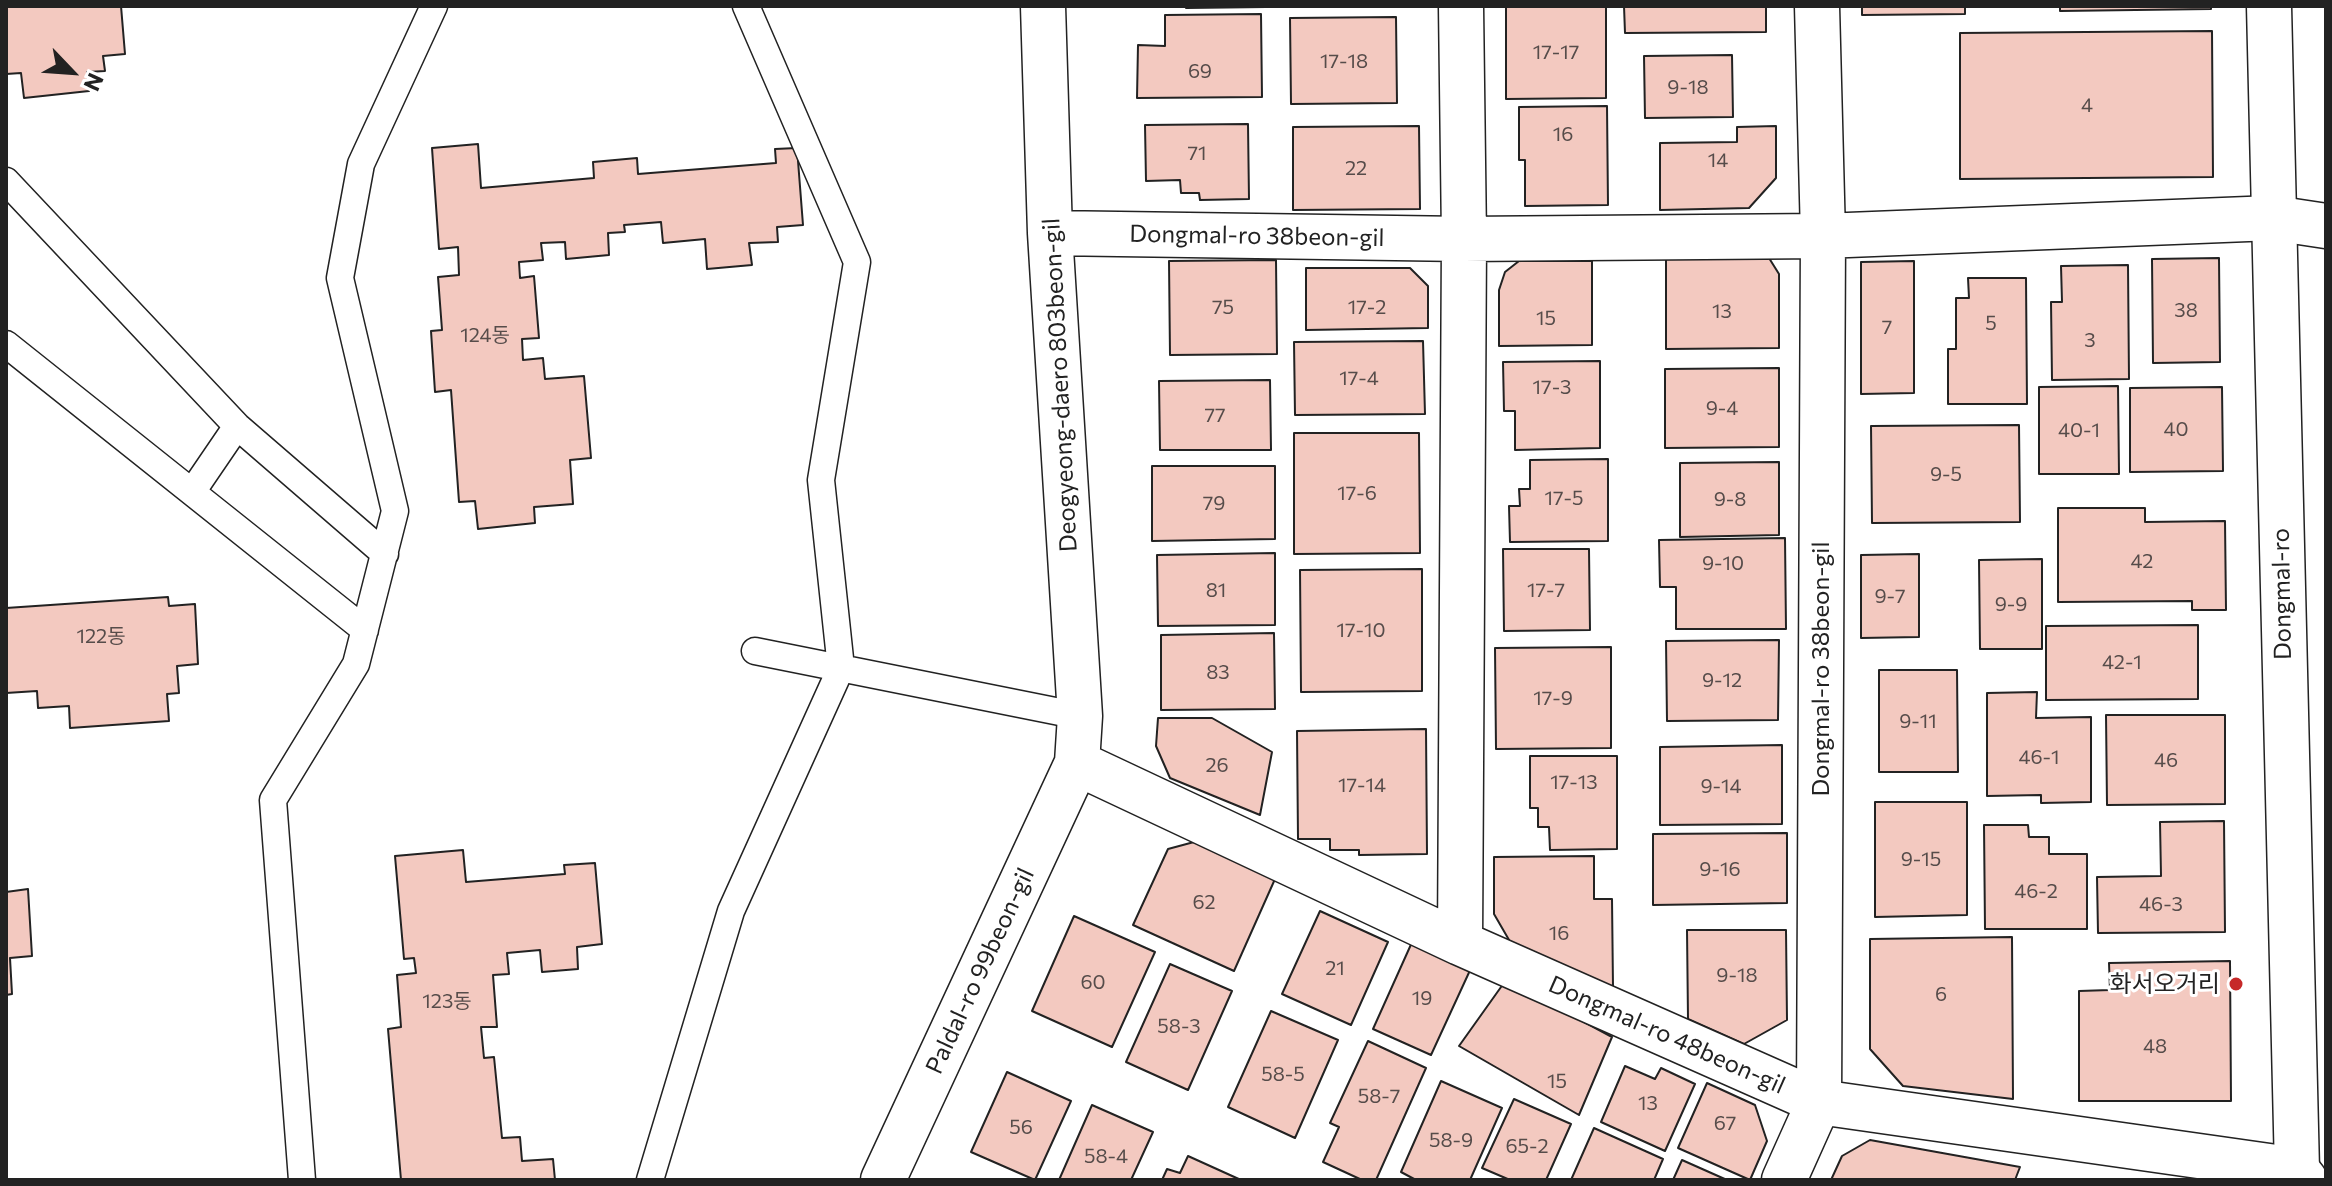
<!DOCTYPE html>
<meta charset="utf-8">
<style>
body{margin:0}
#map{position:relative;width:2332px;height:1186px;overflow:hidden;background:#fff;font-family:Commissioner,sans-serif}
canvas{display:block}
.frame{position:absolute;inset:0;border:8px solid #222;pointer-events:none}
.north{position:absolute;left:32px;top:32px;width:80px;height:80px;-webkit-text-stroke:6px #fff;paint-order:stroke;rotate:115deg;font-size:22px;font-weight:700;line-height:32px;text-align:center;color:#222}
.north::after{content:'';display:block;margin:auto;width:28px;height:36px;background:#222;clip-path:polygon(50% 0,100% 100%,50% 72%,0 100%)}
</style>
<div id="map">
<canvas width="2332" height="1186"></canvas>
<div class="frame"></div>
<div class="north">N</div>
</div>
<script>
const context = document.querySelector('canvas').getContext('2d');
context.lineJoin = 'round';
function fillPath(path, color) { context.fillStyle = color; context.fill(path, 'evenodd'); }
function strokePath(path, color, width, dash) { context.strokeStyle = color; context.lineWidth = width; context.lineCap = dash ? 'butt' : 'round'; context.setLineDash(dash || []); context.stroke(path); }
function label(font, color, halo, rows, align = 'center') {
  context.font = font + ' Commissioner,"Noto Sans KR",sans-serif'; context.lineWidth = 6; context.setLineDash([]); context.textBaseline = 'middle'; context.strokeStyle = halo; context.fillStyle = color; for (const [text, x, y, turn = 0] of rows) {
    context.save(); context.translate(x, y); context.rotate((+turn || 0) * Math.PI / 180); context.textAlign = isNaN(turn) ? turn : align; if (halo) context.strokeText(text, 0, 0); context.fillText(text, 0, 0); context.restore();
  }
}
const building = new Path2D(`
 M6 6H121L125 54 103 56 105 71 87 72 89 91 24 98 21 73 6 74Z
 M1186 6H1266V7L1186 8Z
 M1506 6H1606V98L1506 99Z
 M1624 6H1766V32L1625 33Z
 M1862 6H1965V14L1862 15Z
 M2060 6H2211V9L2060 11Z
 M1261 14 1262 97 1137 98 1138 45 1165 46V15Z
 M1396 17 1397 103 1291 104 1290 18Z
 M2212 31 2213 177 1960 179V33Z
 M1732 55 1733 117 1645 118 1644 56Z
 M1607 106 1608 205 1525 206V160H1519V107Z
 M1248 124 1249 199 1200 200 1199 193H1181L1180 180 1146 181 1145 125Z
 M1419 126 1420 209 1293 210V127Z
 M1776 126V178L1749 208 1660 210V143L1737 142V127Z
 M478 144 481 188 594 178 593 162 637 158 638 174 776 163 775 149 797 148 803 225 777 227 778 242 749 243 752 265 707 269 705 239 663 243 661 222 624 225 625 232 608 233 609 255 566 259 565 242 541 243 543 260 519 262 520 278 534 276 539 338 522 339 523 360 543 358 545 379 584 376 591 458 570 460 573 504 534 507 535 523 478 529 475 501 459 502 451 390 435 392 431 331 442 330 438 277 459 275 458 247 439 249 432 148Z
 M1666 252 1769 258 1779 274V348L1666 349Z
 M2219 258 2220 362 2153 363 2152 259Z
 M1276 260 1277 354 1170 355 1169 261Z
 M1519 261H1592V345L1499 346V290L1505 272Z
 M1914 261V393L1861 394V262Z
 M2128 265 2129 379 2052 380 2051 302H2062L2061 266Z
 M1306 268H1410L1428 286V328L1306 330Z
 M1968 278H2026L2027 404H1948V349H1956V298H1969Z
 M1423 341 1425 414 1295 415 1294 342Z
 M1600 361V448L1515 450V411H1504L1503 362Z
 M1779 368V447L1665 448V369Z
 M1270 380 1271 450H1160L1159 381Z
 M2118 386 2119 474H2039V387Z
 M2222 387 2223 471 2130 472V388Z
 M2019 425 2020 522 1872 523 1871 426Z
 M1294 433H1419L1420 553 1294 554Z
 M1608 459V541L1510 542 1509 506H1520L1519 489H1530V460Z
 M1779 462V535L1680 537V463Z
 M1152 466H1275V539L1152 541Z
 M2058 508H2145V522L2225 521 2226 610H2192V601L2058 602Z
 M1785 538 1786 629H1676V587H1660L1659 540Z
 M1503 549H1589L1590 630 1504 631Z
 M1275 553V625L1158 626 1157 555Z
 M1919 554V637L1861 638V555Z
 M2042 559V649H1980L1979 560Z
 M1422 569V691L1301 692 1300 570Z
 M168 597 169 606 195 604 198 664 177 666 179 693 167 694 169 721 70 728 69 706 38 708 37 691 6 693V711V608Z
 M2198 625V699L2046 700V626Z
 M1274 633 1275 709 1161 710V635Z
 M1779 640 1778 720 1667 721 1666 641Z
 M1611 647V748L1496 749 1495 648Z
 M1879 670H1957L1958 772H1879Z
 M2037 692 2036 718 2091 717V802L2041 803V795L1987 796V693Z
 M2106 715H2225V804L2107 805Z
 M1158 718H1212L1272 752 1260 815 1170 778 1156 746Z
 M1426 729 1427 854 1359 855V850H1330V839H1298L1297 731Z
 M1782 745V824L1660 825V747Z
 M1530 756H1617V849L1550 850 1549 827H1538V808H1530Z
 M1875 802H1967V915L1875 917Z
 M2224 821 2225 932 2098 933 2097 877 2161 876 2160 822Z
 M1984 825H2028L2029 837H2049V854H2087V929H1985Z
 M1787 833V903L1653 905V834Z
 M1194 842 1275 879 1234 971 1133 925 1168 849Z
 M463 850 466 882 565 874 564 865 595 863 602 944 577 947 578 969 542 972 540 950 507 953 509 974 493 975 497 1027H481L484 1058 494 1057 502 1138 520 1137 522 1161 553 1159 555 1180H401L388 1029 401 1027 397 975 416 973 414 958 404 959 395 856Z
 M1594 856V899H1612L1613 987 1516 952 1494 914V857Z
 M28 889 32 956 10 958 12 994 6 995V892Z
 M1320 911 1388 942 1351 1025 1282 994Z
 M1074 916 1155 952 1112 1047 1032 1011Z
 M1687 930H1786L1787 1020 1744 1044 1688 1019Z
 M2012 937 2013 1099 1903 1086 1870 1049V939Z
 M1413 940 1472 966 1431 1055 1373 1029Z
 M2230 961 2231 1101H2079V991L2110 990 2109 963Z
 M1170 964 1232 991 1188 1090 1126 1062Z
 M1506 980 1612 1037 1579 1115 1459 1046Z
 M1271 1011 1338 1040 1295 1138 1228 1107Z
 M1368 1041 1426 1068 1376 1180H1362L1323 1162 1339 1127 1330 1123Z
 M1625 1066 1655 1079 1661 1068 1695 1084 1665 1151 1601 1122Z
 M1007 1072 1071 1101 1035 1180 971 1152Z
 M1441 1081 1502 1108 1470 1180H1416L1401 1172Z
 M1707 1083 1755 1105 1767 1141 1750 1180 1678 1148Z
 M1514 1099 1571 1124 1546 1180H1510L1482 1168Z
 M1092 1105 1153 1132 1131 1180H1059Z
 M1594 1128 1663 1159 1654 1180H1571Z
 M1870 1140 2020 1167 2015 1180H1831L1842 1156Z
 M1188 1156 1241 1180H1162L1167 1169 1180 1173Z
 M1682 1160 1727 1180H1673Z`);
const lane = new Path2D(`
 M6 181 237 426 385 554
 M6 344 365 630
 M192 492 237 426
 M755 651 1080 716
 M302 1180 273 800 356 664 395 511 340 278 361 164 434 6
 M650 1180 731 911 841 668 821 480 857 262 746 6`);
const street = new Path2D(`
 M1050 233 1464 239 1823 236 2273 218 2326 226
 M1077 763 1460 943 1819 1102 2297 1170 2305 1180
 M1460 943 1464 239 1461 6
 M883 1180 1077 763 1080 716 1050 233 1043 6
 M1784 1180 1819 1102 1823 236 1817 6`);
const secondary = new Path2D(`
 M2269 6 2297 1170 2292 1180`);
const markers = [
 [2236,984,8,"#c62828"]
];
const numberNames = [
 ["17-17",1556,52],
 ["17-18",1344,61],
 ["69",1200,71],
 ["9-18",1688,87],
 ["4",2087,105],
 ["16",1563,134],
 ["71",1197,153],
 ["14",1718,160],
 ["22",1356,168],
 ["75",1223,307],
 ["17-2",1367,307],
 ["38",2186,310],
 ["13",1722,311],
 ["15",1546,318],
 ["5",1991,323],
 ["7",1887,327],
 ["124동",485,335],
 ["3",2090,340],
 ["17-4",1359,378],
 ["17-3",1552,387],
 ["9-4",1722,408],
 ["77",1215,415],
 ["40",2176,429],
 ["40-1",2079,430],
 ["9-5",1946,474],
 ["17-6",1357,493],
 ["17-5",1564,498],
 ["9-8",1730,499],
 ["79",1214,503],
 ["42",2142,561],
 ["9-10",1723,563],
 ["81",1216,590],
 ["17-7",1546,590],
 ["9-7",1890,596],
 ["9-9",2011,604],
 ["17-10",1361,630],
 ["122동",101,636],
 ["42-1",2122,662],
 ["83",1218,672],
 ["9-12",1722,680],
 ["17-9",1553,698],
 ["9-11",1918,721],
 ["46-1",2039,757],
 ["46",2166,760],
 ["26",1217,765],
 ["17-13",1574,782],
 ["17-14",1362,785],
 ["9-14",1721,786],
 ["9-15",1921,859],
 ["9-16",1720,869],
 ["46-2",2036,891],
 ["62",1204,902],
 ["46-3",2161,904],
 ["16",1559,933],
 ["21",1335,968],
 ["9-18",1737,975],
 ["60",1093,982],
 ["6",1941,994],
 ["19",1422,998],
 ["123동",447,1001],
 ["58-3",1179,1026],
 ["48",2155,1046],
 ["58-5",1283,1074],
 ["15",1557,1081],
 ["58-7",1379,1096],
 ["13",1648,1103],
 ["67",1725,1123],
 ["56",1021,1127],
 ["58-9",1451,1140],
 ["65-2",1527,1146],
 ["58-4",1106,1156]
];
const streetNames = [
 ["Dongmal-ro 38beon-gil",1257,236,1],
 ["Deogyeong-daero 803beon-gil",1060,385,-93],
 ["Dongmal-ro",2282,594,-91],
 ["Dongmal-ro 38beon-gil",1821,669,-90],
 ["Paldal-ro 99beon-gil",980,971,-65],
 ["Dongmal-ro 48beon-gil",1667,1035,24]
];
const poiNames = [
 ["화서오거리",2220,984]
];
fillPath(building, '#f3c9c0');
strokePath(building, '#222', 2);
strokePath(lane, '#222', 29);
strokePath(street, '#222', 47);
strokePath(secondary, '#222', 47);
strokePath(lane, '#fff', 26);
strokePath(street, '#fff', 44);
strokePath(secondary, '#fff', 44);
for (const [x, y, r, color] of markers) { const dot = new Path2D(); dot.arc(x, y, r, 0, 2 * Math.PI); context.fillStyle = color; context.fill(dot); strokePath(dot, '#fff', 3); }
label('20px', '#564c4a', null, numberNames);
label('24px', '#222', '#fff', streetNames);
label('24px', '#222', '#fff', poiNames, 'right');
</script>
